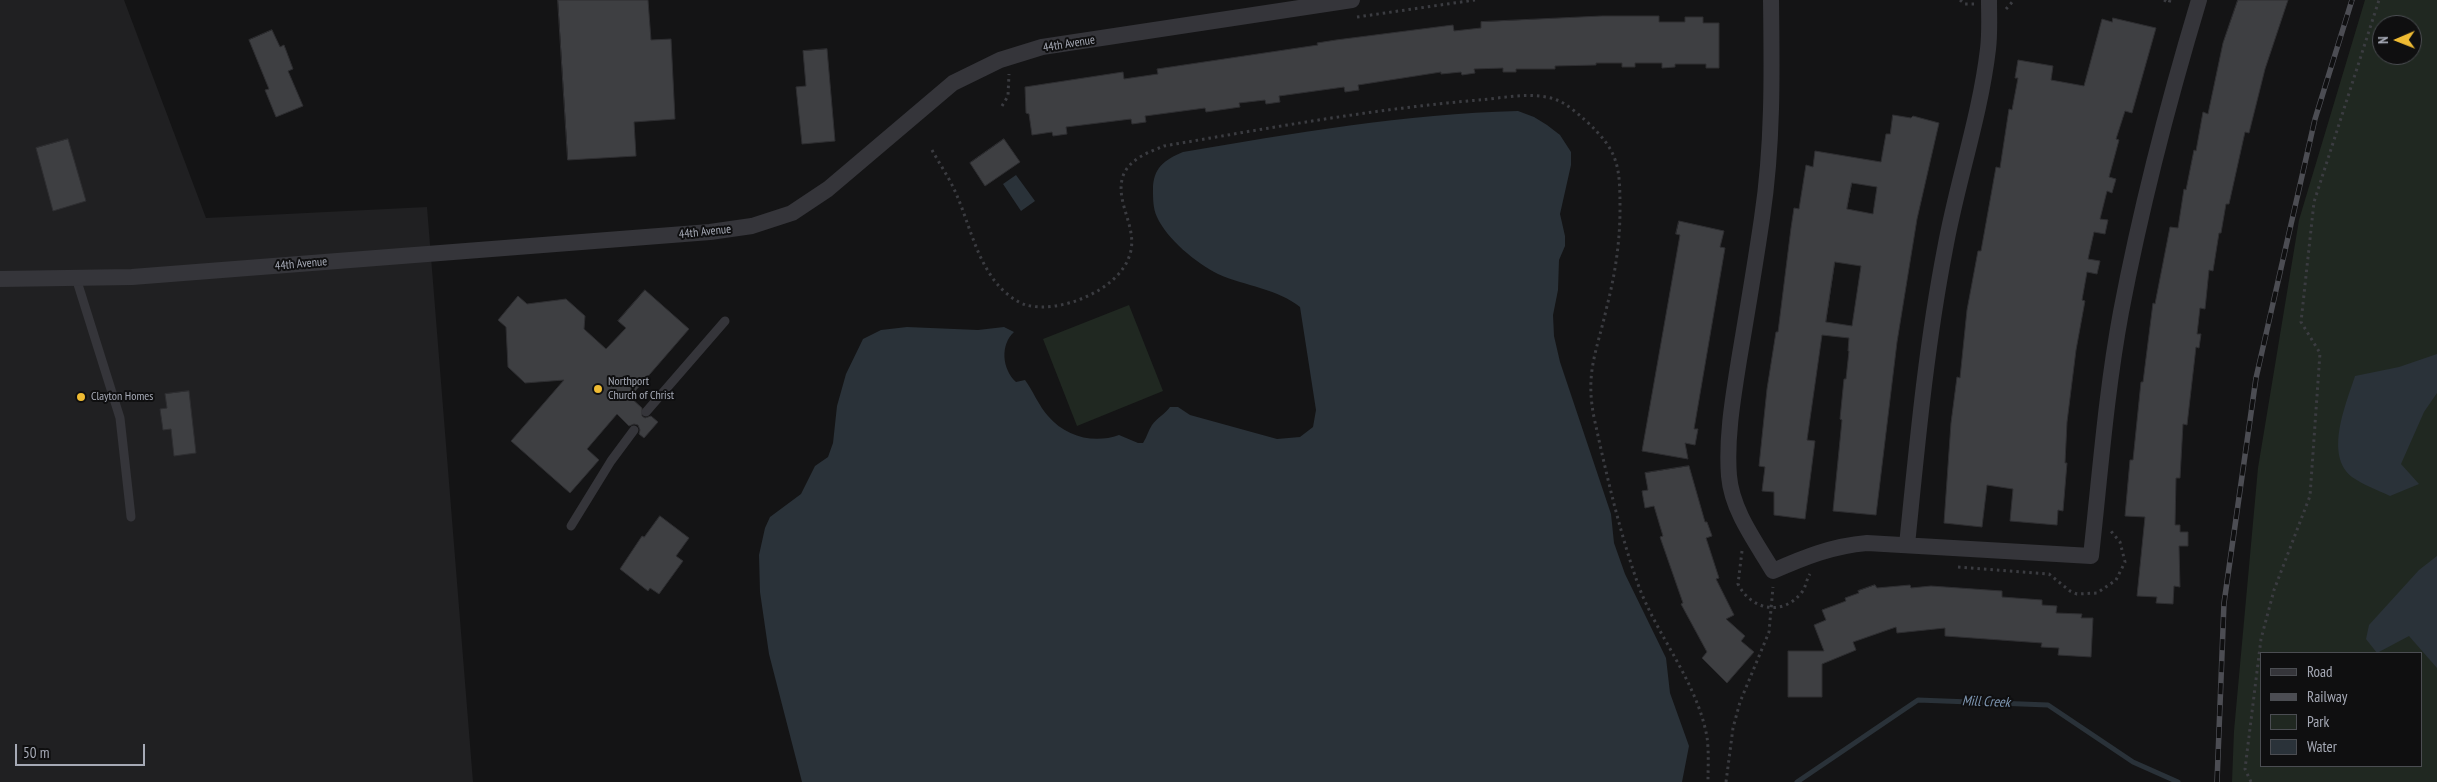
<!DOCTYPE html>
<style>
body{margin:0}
#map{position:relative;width:2437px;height:782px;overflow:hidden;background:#141415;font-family:"PT Sans Narrow",sans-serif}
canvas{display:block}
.legend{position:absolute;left:2260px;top:652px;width:162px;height:115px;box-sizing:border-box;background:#0f0f10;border:1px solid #4b4d52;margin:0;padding:6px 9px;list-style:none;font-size:15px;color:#a6aab6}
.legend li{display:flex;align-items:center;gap:10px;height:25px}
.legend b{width:25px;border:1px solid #4b4d52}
.north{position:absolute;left:2372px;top:15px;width:50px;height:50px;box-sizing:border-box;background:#0f0f10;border:1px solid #4b4d52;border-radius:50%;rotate:269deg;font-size:14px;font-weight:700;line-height:20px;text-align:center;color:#a6aab6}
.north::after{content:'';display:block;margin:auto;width:18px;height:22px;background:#efbb33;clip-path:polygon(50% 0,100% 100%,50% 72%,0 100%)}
.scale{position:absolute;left:15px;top:744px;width:130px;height:22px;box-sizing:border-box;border:2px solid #a6aab6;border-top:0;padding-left:6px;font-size:15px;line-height:18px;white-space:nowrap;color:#a6aab6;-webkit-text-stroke:4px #0f0f10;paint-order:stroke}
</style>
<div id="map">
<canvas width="2437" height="782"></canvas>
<ul class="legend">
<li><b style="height:6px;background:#35353a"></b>Road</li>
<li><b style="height:6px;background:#4c4d53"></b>Railway</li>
<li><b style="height:14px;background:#202821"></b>Park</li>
<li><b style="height:14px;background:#2a3239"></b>Water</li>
</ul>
<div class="north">N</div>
<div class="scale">50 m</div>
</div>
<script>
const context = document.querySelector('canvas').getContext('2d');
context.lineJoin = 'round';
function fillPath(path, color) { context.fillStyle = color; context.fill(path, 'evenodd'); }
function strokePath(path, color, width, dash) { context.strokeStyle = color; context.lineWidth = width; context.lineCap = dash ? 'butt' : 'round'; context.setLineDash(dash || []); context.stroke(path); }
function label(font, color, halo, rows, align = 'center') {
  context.font = font + ' "PT Sans Narrow",sans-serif'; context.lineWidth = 4; context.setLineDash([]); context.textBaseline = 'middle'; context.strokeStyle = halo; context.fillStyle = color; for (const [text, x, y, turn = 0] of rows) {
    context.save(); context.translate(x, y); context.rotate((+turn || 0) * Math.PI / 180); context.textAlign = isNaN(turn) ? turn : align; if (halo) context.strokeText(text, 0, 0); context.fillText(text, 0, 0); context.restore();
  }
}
const built = new Path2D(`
 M0 0H124L206 218 427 207 473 782H0Z`);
const green = new Path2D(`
 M2365 0H2437V782H2232L2234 731 2258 468 2299 220ZM2382 25H2412V55H2382ZM2261 653H2421V766H2261Z
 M1129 305 1163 391 1077 426 1043 339Z`);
const water = new Path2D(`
 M1518 111 1534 117 1547 125 1560 135 1571 152V165L1560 214 1565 236V246L1559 260 1558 290 1553 315 1554 336 1560 362 1611 514 1614 543 1625 574 1666 658 1670 693 1689 746 1682 782H802L769 654 760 592 759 555 765 528 770 517 801 494 815 466 828 457 833 443 837 406 846 374 863 339 881 330 907 327 978 330 1004 327 1014 332C1000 345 1002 369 1016 382L1025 380C1033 391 1039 406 1048 416 1066 437 1094 444 1119 435L1138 443H1143C1147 437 1148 431 1152 425 1157 418 1165 414 1170 407H1178L1190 415 1277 439 1300 437 1313 427 1316 410 1300 307C1278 289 1245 286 1218 274 1196 263 1167 239 1157 217 1153 209 1153 198 1153 190 1153 168 1164 160 1183 152 1294 133 1405 114 1518 111Z
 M1016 175 1035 201 1021 211 1003 184Z
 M2437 354V393L2424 412 2401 464 2419 484 2390 496C2378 490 2363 485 2352 477 2324 455 2346 404 2355 376L2399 367Z
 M2437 556V668L2409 636 2377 653 2366 639 2369 625 2419 570Z`);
const stream = new Path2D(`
 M1797 782 1918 700 2048 705 2133 762 2178 782`);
const building = new Path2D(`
 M558 0H648L651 40 671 39 675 119 634 122 636 156 568 160Z
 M2238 0H2288L2265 69 2249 133 2245 132 2229 204H2226L2221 233H2219L2213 271 2209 270 2205 309 2200 308 2197 334H2201L2199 348 2196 347 2187 425 2183 424 2180 478H2176L2175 525H2180V532H2188V546H2179L2180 587 2174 586 2173 604 2156 603 2157 597 2137 596 2145 517 2125 516 2130 460H2133L2141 382H2143L2153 303 2155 304 2170 227 2178 228 2184 189 2186 190 2194 150 2196 151 2203 112 2208 114 2223 43Z
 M1602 16H1659V22H1685V17H1703V23H1719V68H1706V64H1675V67L1662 68V63H1635V67H1622V63H1596V65L1555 66V69H1516V72H1503V68L1474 69 1475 73 1462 75 1461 72 1441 74V72L1358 85 1359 90 1345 92 1344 87 1279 96 1280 102 1266 104 1265 100 1239 103 1240 107 1206 112 1205 108 1145 116 1146 122 1132 124 1131 119 1066 127 1067 134 1053 136 1052 132 1032 135 1029 114 1026 113 1025 87 1123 72 1124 79 1158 74 1157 69 1318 45 1317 43 1336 40 1453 25 1454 31 1481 28V22Z
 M2113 18 2156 28 2132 113 2125 111 2116 139 2119 140 2109 177 2116 179 2112 193 2107 191 2100 219 2108 220 2105 234 2094 232 2088 259 2100 261 2097 274 2087 272 2082 300 2085 301 2076 350 2067 422 2065 463H2067L2063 511 2058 510 2057 525 2010 521 2013 489 1987 485 1982 527 1944 523 1951 423 1957 377 1960 378 1967 310 1978 251H1981L1996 167 2000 168 2009 109 2012 110 2018 78H2015L2018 60 2053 66 2051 80 2084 86 2102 19 2112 22Z
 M272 30 280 47 284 45 293 69 288 71 303 106 276 117 265 90 269 89 249 40Z
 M827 49 835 141 802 144 796 87 806 86 803 51Z
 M1893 115 1911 118 1913 116 1939 123 1917 219 1897 342 1876 515 1833 511 1842 420 1840 419 1844 379H1846L1849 351H1848L1849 338 1822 335 1807 440 1815 441 1805 519 1774 515V492L1762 491 1765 467 1759 466 1767 389 1776 332H1778L1791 228 1794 208 1799 209 1806 165 1813 167 1815 151 1881 162 1886 134H1890ZM1852 183 1877 187 1873 214 1847 209ZM1835 262 1861 266 1852 326 1826 322Z
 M68 139 86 201 53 211 36 148Z
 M1004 139 1020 162 985 186 970 163Z
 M1679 221 1724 231 1720 247 1725 248 1694 429H1698L1695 445 1685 443 1688 459 1642 451 1680 235 1676 234Z
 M645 290 689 329 630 397 642 408V416L645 418 651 416 658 422 644 438 639 434 640 430 638 425 634 424 629 426 617 414 587 449 599 460 570 493 511 441 564 380 525 383 508 367 506 327 498 320 518 296 527 304 566 299 585 316 584 329 606 349 626 328 618 321Z
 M189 391 196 453 174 456 171 429 163 430 160 409 167 408 165 394Z
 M1689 466 1705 522H1707L1712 536 1706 538 1719 578 1716 579 1734 615 1726 619 1745 636 1741 641 1754 652 1727 683 1702 658 1707 652 1681 604 1683 603 1660 537 1663 536 1654 506 1645 508 1642 491 1648 490 1645 473Z
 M660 516 689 538 676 556 683 561 659 594 650 588 648 591 620 569 642 536 644 537Z
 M1875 585 1877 588 1910 585 1911 588 1931 586 2002 591V597L2042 600V605L2057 606 2056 613 2082 614 2081 618H2093L2091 657 2058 655 2059 648 2041 647 2042 643 1945 636V628L1897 633 1896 627 1853 642 1856 650 1822 664V697H1788V651H1824L1814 625 1826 620 1822 610 1846 601 1845 598 1859 593 1858 591Z`);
const path = new Path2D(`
 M1960 0 1965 4H1974
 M2164 0 2169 3 2170 0
 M2006 9 2014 0
 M1357 17 1475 0
 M1002 106 1008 96 1009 74
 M932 150C939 163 948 176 954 189 969 221 975 258 998 285 1005 293 1016 302 1026 305 1059 314 1117 291 1129 257 1140 229 1114 203 1123 176 1129 159 1149 152 1164 146 1269 128 1373 109 1479 100 1503 98 1534 91 1557 100 1567 104 1577 113 1585 120 1619 151 1620 166 1620 210 1620 242 1615 275 1607 306 1597 352 1584 373 1595 422 1607 477 1620 534 1639 587 1658 637 1697 682 1707 737 1709 751 1708 767 1708 782
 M1742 551 1738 584C1751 610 1783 617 1802 592 1806 587 1806 580 1810 574
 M1958 567 2049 574 2070 591 2077 594 2097 593 2116 580 2125 562 2120 542 2110 530
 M1726 782 1733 728 1740 702 1769 632 1773 587
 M2251 782 2245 769 2261 639 2274 590 2310 496 2320 353 2301 322 2314 202 2379 0`);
const service = new Path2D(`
 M76 278 120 418 131 517
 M646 412 725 321
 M571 526 611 461 634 430`);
const minor = new Path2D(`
 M1771 0C1772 73 1773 146 1762 218 1755 266 1747 313 1739 360 1733 398 1726 438 1729 476 1732 511 1756 542 1773 571 1805 557 1832 546 1867 543L2091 556C2100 475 2106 393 2121 312 2141 207 2168 103 2199 0
 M0 279 132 277 710 232 752 226 792 213 828 189 953 83 1000 60 1042 47 1352 0
 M1907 545C1917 446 1926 347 1945 249 1957 182 1980 117 1988 49 1990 33 1989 16 1989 0`);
const rail = new Path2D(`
 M2217 782 2224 603 2256 378 2315 119 2352 0`);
const markers = [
 [598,389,5,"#efbb33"],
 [81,397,5,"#efbb33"]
];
const streetNames = [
 ["44th Avenue",1069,44,-9],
 ["44th Avenue",705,232,-6],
 ["44th Avenue",301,264,-5]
];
const poiNames = [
 ["Northport",608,382],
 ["Church of Christ",608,396],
 ["Clayton Homes",91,397]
];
const waterNames = [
 ["Mill Creek",1986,702,2]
];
fillPath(built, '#202022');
fillPath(green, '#202821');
fillPath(water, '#2a3239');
strokePath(stream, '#2a3239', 5);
fillPath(building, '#3e3f42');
strokePath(building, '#2e2e31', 1);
strokePath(path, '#3b3c41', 3, [2.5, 4]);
strokePath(service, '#35353a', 9);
strokePath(minor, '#35353a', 16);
strokePath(rail, '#4c4d53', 5.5);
strokePath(rail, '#0f0f10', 4, [11]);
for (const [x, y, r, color] of markers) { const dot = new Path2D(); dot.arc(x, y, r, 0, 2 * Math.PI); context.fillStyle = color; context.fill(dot); strokePath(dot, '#0f0f10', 2); }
label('12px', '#a6aab6', '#0f0f10', streetNames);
label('12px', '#a6aab6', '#0f0f10', poiNames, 'left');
label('italic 14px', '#7d95b0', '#0f0f10', waterNames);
</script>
